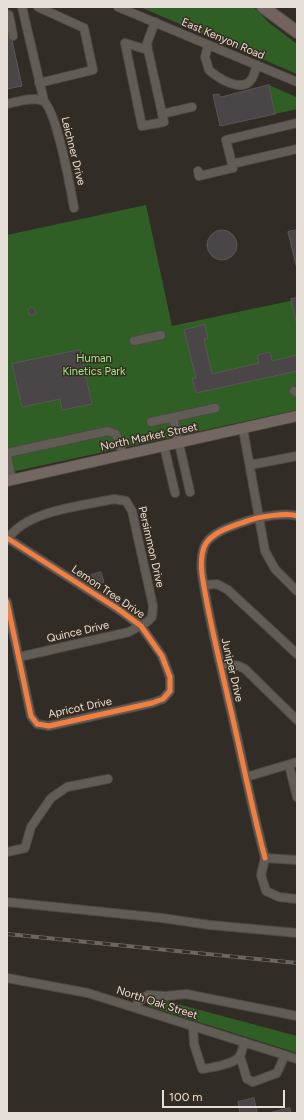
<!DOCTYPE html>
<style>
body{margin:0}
#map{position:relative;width:304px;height:1120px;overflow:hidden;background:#322c26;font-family:Figtree,sans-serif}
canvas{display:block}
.frame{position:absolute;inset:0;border:8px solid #e6dfd7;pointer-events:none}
.scale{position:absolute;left:162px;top:1090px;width:123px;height:18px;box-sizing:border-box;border:2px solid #e6dfd7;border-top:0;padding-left:5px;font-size:12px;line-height:14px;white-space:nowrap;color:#e6dfd7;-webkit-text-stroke:3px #382d20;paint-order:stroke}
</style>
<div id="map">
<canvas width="304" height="1120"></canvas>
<div class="frame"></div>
<div class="scale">100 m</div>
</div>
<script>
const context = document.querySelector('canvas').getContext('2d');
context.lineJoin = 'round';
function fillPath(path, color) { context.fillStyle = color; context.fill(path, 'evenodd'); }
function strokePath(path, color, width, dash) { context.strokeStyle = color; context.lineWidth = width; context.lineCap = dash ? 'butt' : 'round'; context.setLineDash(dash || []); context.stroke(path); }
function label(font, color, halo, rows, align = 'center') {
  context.font = font + ' Figtree,sans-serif'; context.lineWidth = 3; context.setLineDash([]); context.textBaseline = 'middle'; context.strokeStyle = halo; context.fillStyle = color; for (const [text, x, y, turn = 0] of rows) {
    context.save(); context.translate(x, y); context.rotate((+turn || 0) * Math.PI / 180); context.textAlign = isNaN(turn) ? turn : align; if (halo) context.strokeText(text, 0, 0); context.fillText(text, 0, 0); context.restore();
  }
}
const green = new Path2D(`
 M140 7H254L268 22 297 44V74Z
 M269 85 296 97 297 109 275 114Z
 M146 205 172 326 294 300 297 315V410L7 473V235Z
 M155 998 297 1036V1053L148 1006 146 1002Z`);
const building = new Path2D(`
 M7 17 22 86 7 89Z
 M269 85 275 114 220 126 213 95 219 94 220 97Z
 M207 245a15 15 0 1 1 30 0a15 15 0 1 1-30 0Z
 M297 230V269L288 232Z
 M297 298V325L291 299Z
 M32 307 35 309 36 313 32 316 29 314 28 310Z
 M205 325 208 338 204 339 212 374 259 363 257 355 270 352 272 361 297 355V371L196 393 192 378H196L184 330Z
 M80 350 92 404 62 410 60 399 22 407 12 364Z
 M101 572 104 582 100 584 98 580 94 582 91 575Z
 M254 1098 257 1113H240L238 1102Z
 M290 1108 291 1113H269Z`);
const minor = new Path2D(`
 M22 7 44 101
 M38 7 84 28 93 70 39 83
 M118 7 297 82
 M7 14 9 15 13 36
 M208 45 205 57 209 70C218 78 241 93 251 80 254 76 255 70 257 65
 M148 50 125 43 142 126 164 122 148 50 147 43 155 22
 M7 104C17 102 34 96 43 101 56 107 71 191 74 208
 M162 114 192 107
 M232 164 297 149
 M198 171 199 176 233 168 226 140 297 123
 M134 341 161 335
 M294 391 297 393
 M173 417 190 492
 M151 422 215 408
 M243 429 265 551 275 569 297 591
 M164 446 175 493
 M7 453 108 431 116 434 123 455
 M7 457 12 480
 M250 465 297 456
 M7 538 118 609 141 626 162 656 170 677V691L163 699 152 703 49 726 37 724 31 716 7 602
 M7 540C26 510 82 506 114 499L126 501 132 511 153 606 152 617 147 622 129 632 19 657
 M204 585 217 584 228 590 297 654
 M220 663 239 666 245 669 297 720
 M289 765 297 797
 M246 777 297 762
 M7 852 25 848 31 827 51 798 67 787 108 779
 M265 858C251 805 241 752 228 698 219 658 208 616 202 574 201 566 201 556 204 547 210 532 235 525 250 520 259 517 288 512 297 516
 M265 858 261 875 266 891 279 897 297 899
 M265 858 297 860
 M7 902 162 918 210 925 297 933
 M7 978 88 993 297 1059
 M136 1008 138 1002 148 995 166 996 186 994 297 1016
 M193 1026 194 1044 202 1069C210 1068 234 1064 239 1057 242 1053 243 1047 244 1042
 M240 1056 247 1079 253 1082 277 1073 285 1055`);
const major = new Path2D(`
 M7 481 297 416`);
const highway = new Path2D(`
 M263 7 297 32`);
const rail = new Path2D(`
 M7 934 297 963`);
const cycleway = new Path2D(`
 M7 538 118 609 141 626 162 656 170 677V691L163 699 152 703 49 726 37 724 31 716 7 602
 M265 858C251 805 241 752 228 698 219 658 208 616 202 574 201 566 201 556 204 547 210 532 235 525 250 520 259 517 288 512 297 516`);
const streetNames = [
 ["East Kenyon Road",223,39,23],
 ["Leichner Drive",73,151,76],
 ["North Market Street",149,437,-12],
 ["Persimmon Drive",151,547,77],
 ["Lemon Tree Drive",108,592,34],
 ["Quince Drive",78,632,-13],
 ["Juniper Drive",232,670,77],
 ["Apricot Drive",80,708,-12],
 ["North Oak Street",157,1003,18]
];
const parkNames = [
 ["Human",94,359],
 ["Kinetics Park",94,372]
];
fillPath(green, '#2f5f24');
fillPath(building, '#4a4546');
strokePath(building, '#5b5757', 1);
strokePath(minor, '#4f4944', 10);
strokePath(major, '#4f4944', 12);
strokePath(highway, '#4f4944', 14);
strokePath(minor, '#625c57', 8);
strokePath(major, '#736762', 10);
strokePath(highway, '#73635e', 12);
strokePath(rail, '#6a6661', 4);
strokePath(rail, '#382d20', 2.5, [8]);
strokePath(cycleway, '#f27e40', 5);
label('11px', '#e6dfd7', '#382d20', streetNames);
label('11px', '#9aee8b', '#382d20', parkNames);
</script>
